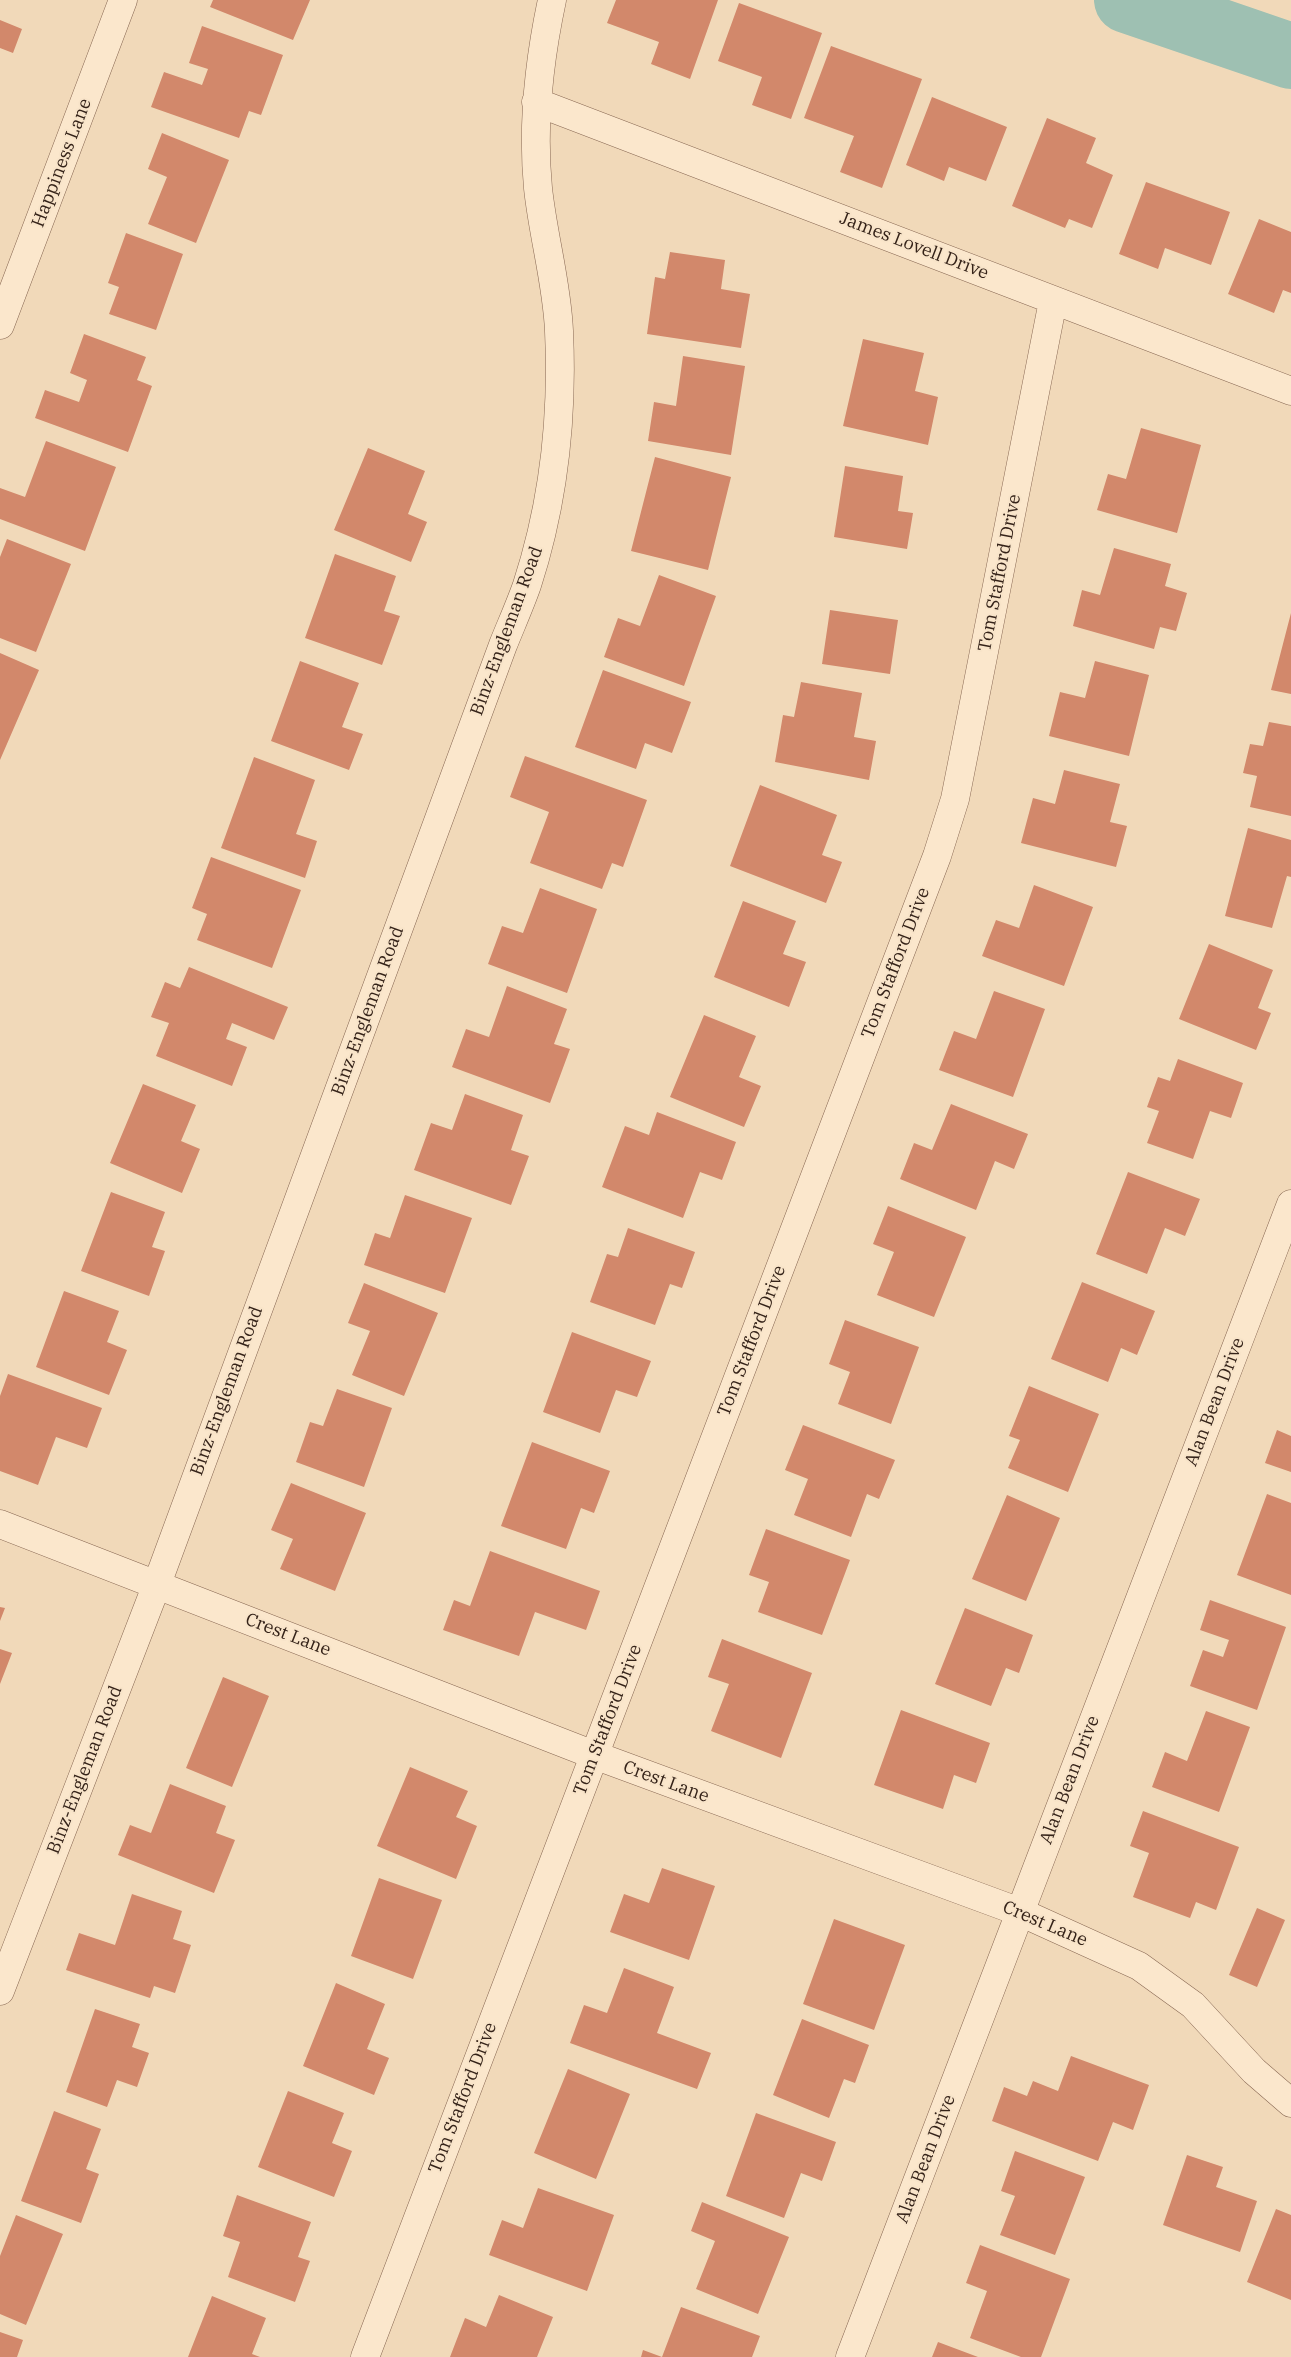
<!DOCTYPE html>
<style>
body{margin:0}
canvas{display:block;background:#f1d9b9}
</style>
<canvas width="1291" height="2357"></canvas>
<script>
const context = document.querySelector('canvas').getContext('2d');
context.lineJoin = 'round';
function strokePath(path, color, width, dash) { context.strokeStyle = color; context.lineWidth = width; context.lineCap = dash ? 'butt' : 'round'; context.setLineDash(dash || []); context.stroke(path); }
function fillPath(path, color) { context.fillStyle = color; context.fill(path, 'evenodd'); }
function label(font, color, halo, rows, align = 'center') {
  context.font = font + ' "IBM Plex Serif",serif'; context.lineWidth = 4; context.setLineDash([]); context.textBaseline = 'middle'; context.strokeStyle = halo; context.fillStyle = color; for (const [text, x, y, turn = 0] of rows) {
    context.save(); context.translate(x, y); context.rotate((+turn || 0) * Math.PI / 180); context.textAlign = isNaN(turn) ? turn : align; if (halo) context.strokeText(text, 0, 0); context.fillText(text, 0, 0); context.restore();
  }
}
const river = new Path2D(`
 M1127 0 1291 56`);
const building = new Path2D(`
 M213 0H310L293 40 210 7Z
 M616 0H718L690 79 651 64 659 42 607 23Z
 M739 3 822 33 791 119 752 105 762 77 718 61Z
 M0 20 22 29 13 53 0 48Z
 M202 26 283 55 261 115 249 111 239 138 151 107 164 72 202 85 208 69 189 63Z
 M831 46 922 79 882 188 840 172 854 136 804 118Z
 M932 97 1007 127 986 181 949 167 944 181 906 165Z
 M1047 118 1096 138 1086 163 1113 175 1092 228 1069 219 1065 228 1012 206Z
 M162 133 229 160 196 243 148 224 167 177 148 169Z
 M1146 182 1230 212 1211 265 1165 248 1158 269 1119 254Z
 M1259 219 1291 232V293L1283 290 1274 313 1228 294Z
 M126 233 183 254 156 330 109 314 119 287 108 283Z
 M670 252 725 260 721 289 750 294 741 348 647 334 655 277 665 279Z
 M84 334 146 357 137 380 152 386 128 452 35 418 45 390 79 402 87 380 70 373Z
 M863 339 924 353 915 391 938 397 928 445 843 426Z
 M683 356 745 366 731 455 648 441 654 402 676 406Z
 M1141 428 1201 445 1177 533 1097 510 1108 474 1126 479Z
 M46 441 116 467 85 551 0 519V488L25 497Z
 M368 448 425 471 408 514 427 522 411 562 334 530Z
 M655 457 731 477 708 570 631 551Z
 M845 466 903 476 898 511 913 513 907 549 834 537Z
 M7 539 71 564 36 652 0 638V557Z
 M1114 548 1171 564 1165 586 1187 593 1176 631 1160 627 1154 649 1073 626 1082 590 1100 595Z
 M335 554 396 576 384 611 400 616 382 665 305 638Z
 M659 575 716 596 684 686 604 657 618 618 640 626Z
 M830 610 898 620 890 674 822 664Z
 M1291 613V694L1271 690Z
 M0 653 39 670 0 760Z
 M300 661 359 683 342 727 363 734 349 770 271 741Z
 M1095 661 1149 675 1129 756 1049 736 1060 692 1085 698Z
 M603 670 691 702 672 753 645 743 636 769 575 747Z
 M801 682 862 693 854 737 876 741 869 780 775 762 783 715 794 717Z
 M1269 722 1291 726V816L1250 807 1257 776 1243 773 1250 744 1263 746Z
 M525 756 647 800 623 867 612 863 602 889 530 863 549 812 510 797Z
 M254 757 315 780 296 834 317 841 305 878 221 848Z
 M1064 770 1120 784 1110 822 1127 826 1116 867 1021 843 1033 798 1055 804Z
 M760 785 837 815 822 855 842 862 826 903 730 866Z
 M1248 828 1291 840V877L1287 876 1272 928 1225 916Z
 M211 857 301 890 272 968 197 940 207 914 192 908Z
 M1034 885 1093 907 1064 986 982 956 996 920 1019 928Z
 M540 888 597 909 567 993 488 964 502 926 523 933Z
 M743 901 796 921 783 954 806 962 789 1007 714 977Z
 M1209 944 1273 970 1258 1008 1271 1013 1256 1050 1179 1019Z
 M189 967 288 1007 274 1040 232 1023 226 1039 247 1047 232 1086 156 1056 169 1023 151 1017 165 982 180 988Z
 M507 986 567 1009 554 1044 570 1049 550 1103 452 1067 466 1029 489 1037Z
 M994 991 1045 1009 1013 1097 939 1070 954 1031 976 1039Z
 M704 1015 756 1036 739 1077 761 1086 744 1127 670 1097Z
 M1178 1059 1243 1083 1231 1118 1210 1111 1193 1159 1147 1143 1159 1111 1147 1107 1158 1077 1170 1081Z
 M143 1084 196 1105 181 1141 200 1149 182 1193 110 1163Z
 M465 1094 523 1115 511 1150 529 1156 511 1205 414 1170 431 1123 452 1130Z
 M951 1104 1028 1134 1014 1169 995 1161 976 1210 900 1179 914 1143 932 1150Z
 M657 1112 736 1142 722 1180 700 1172 683 1218 602 1187 625 1126 649 1135Z
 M1128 1172 1200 1199 1185 1236 1165 1228 1147 1274 1096 1254Z
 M111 1192 165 1212 152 1247 165 1251 149 1296 81 1271Z
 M405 1195 472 1218 445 1293 364 1265 375 1233 390 1238Z
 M888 1206 966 1237 934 1317 877 1295 894 1252 873 1244Z
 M628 1228 695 1252 682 1288 670 1284 655 1325 590 1302 607 1254 618 1257Z
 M1082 1282 1155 1311 1137 1355 1121 1348 1108 1382 1051 1359Z
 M364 1283 438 1313 404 1396 352 1375 370 1331 348 1323Z
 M64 1291 119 1311 107 1342 127 1350 109 1395 36 1367Z
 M845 1320 919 1347 891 1424 838 1404 850 1372 829 1364Z
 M572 1332 651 1361 637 1397 616 1390 600 1433 543 1412Z
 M8 1374 102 1408 87 1448 56 1437 38 1485 0 1471V1396Z
 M1029 1386 1099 1414 1068 1492 1008 1468 1020 1440 1009 1436Z
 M337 1389 392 1408 364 1487 296 1462 310 1422 323 1426Z
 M803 1425 895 1460 879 1499 867 1494 851 1537 794 1515 808 1479 785 1470Z
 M1277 1430 1291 1436V1472L1265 1463Z
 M532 1442 610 1471 594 1513 581 1508 566 1549 501 1526Z
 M291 1483 366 1513 335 1591 280 1569 293 1539 271 1530Z
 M1267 1494 1291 1503V1595L1237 1575Z
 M1007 1495 1060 1518 1026 1601 972 1579Z
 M766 1529 850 1560 822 1635 758 1612 769 1582 749 1575Z
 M490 1551 600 1591 586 1630 535 1612 519 1656 443 1630 454 1600 470 1606Z
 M1210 1600 1286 1627 1257 1710 1190 1686 1203 1650 1223 1657 1229 1640 1200 1630Z
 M0 1607 5 1608 0 1621Z
 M965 1608 1033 1635 1019 1673 1006 1668 991 1706 935 1684Z
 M722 1639 812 1673 781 1758 711 1731 729 1684 708 1677Z
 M0 1649 12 1653 0 1684Z
 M223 1677 269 1696 232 1787 186 1768Z
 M901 1710 990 1743 976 1783 954 1775 943 1809 874 1785Z
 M1206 1711 1250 1727 1219 1812 1152 1787 1165 1752 1187 1761Z
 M410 1767 468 1791 456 1817 477 1826 456 1879 377 1846Z
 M170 1784 226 1806 216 1833 235 1840 214 1893 118 1855 130 1825 151 1833Z
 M1143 1811 1239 1847 1216 1910 1196 1902 1190 1918 1133 1897 1149 1853 1130 1846Z
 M662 1868 715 1886 689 1960 610 1932 624 1894 649 1903Z
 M379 1878 442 1900 413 1979 351 1956Z
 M132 1894 182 1911 173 1939 191 1945 175 1993 154 1986 150 1998 66 1970 79 1933 115 1945Z
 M1257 1908 1285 1920 1257 1987 1229 1975Z
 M834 1919 905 1945 874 2030 803 2004Z
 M624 1968 674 1987 657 2033 711 2053 697 2089 570 2043 584 2005 607 2013Z
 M336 1983 385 2004 367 2049 389 2058 374 2095 303 2066Z
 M95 2009 140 2024 132 2047 149 2053 137 2087 117 2080 107 2107 66 2092Z
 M802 2019 869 2045 855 2083 844 2079 829 2118 773 2095Z
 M1071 2056 1149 2085 1133 2130 1113 2122 1098 2161 992 2121 1004 2087 1027 2096 1033 2081 1058 2091Z
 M568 2069 630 2094 596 2179 534 2153Z
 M288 2091 344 2113 332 2143 352 2151 334 2197 258 2167Z
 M54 2111 101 2129 86 2169 99 2174 81 2223 21 2201Z
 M756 2113 836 2142 822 2181 801 2173 784 2218 726 2196Z
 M1015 2151 1085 2177 1055 2255 1000 2235 1015 2196 1001 2191Z
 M1187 2155 1223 2167 1216 2187 1257 2201 1240 2252 1163 2225Z
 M538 2188 614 2215 587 2291 489 2255 502 2220 523 2228Z
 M237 2195 311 2222 298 2257 310 2261 295 2302 228 2277 240 2242 223 2236Z
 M702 2202 789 2237 758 2314 696 2289 715 2241 691 2231Z
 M1276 2209 1291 2215V2300L1247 2282Z
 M16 2215 63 2234 26 2325 0 2314V2256Z
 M980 2245 1070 2279 1041 2357H1021L970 2338 987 2291 966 2283Z
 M499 2295 553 2317 537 2357H450L465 2318 486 2327Z
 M212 2296 266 2318 252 2354 260 2357H188Z
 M681 2307 760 2336 752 2357H662Z
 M0 2332 23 2340 17 2357H0Z
 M938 2342 978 2357H932Z
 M643 2350 662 2357H641Z`);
const minor = new Path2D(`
 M536 102 1291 391
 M0 325 123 0
 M0 1524 594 1755 1020 1912 1139 1966 1193 2005 1254 2071 1291 2103
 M0 1991 157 1584 503 645C511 625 520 605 527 585 554 502 563 417 559 331 557 283 543 236 538 188 532 126 539 61 552 0
 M365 2357 937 856 955 799 1053 301
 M850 2357 1291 1204`);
const streetNames = [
 ["Happiness Lane",62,163,-69],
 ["James Lovell Drive",914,246,21],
 ["Tom Stafford Drive",1000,573,-79],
 ["Binz-Engleman Road",507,631,-70],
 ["Tom Stafford Drive",896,963,-69],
 ["Binz-Engleman Road",368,1011,-70],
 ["Tom Stafford Drive",752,1341,-69],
 ["Binz-Engleman Road",227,1391,-70],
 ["Alan Bean Drive",1215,1402,-69],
 ["Crest Lane",288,1635,21],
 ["Tom Stafford Drive",608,1720,-69],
 ["Binz-Engleman Road",85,1770,-69],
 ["Alan Bean Drive",1070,1780,-69],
 ["Crest Lane",666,1782,20],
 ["Crest Lane",1045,1924,23],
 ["Tom Stafford Drive",463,2098,-69],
 ["Alan Bean Drive",926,2159,-69]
];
strokePath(river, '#9ec0b2', 66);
fillPath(building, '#d2886b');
strokePath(minor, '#886853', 29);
strokePath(minor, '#fbe7cc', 28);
label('18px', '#352319', '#f8e4c9', streetNames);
</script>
